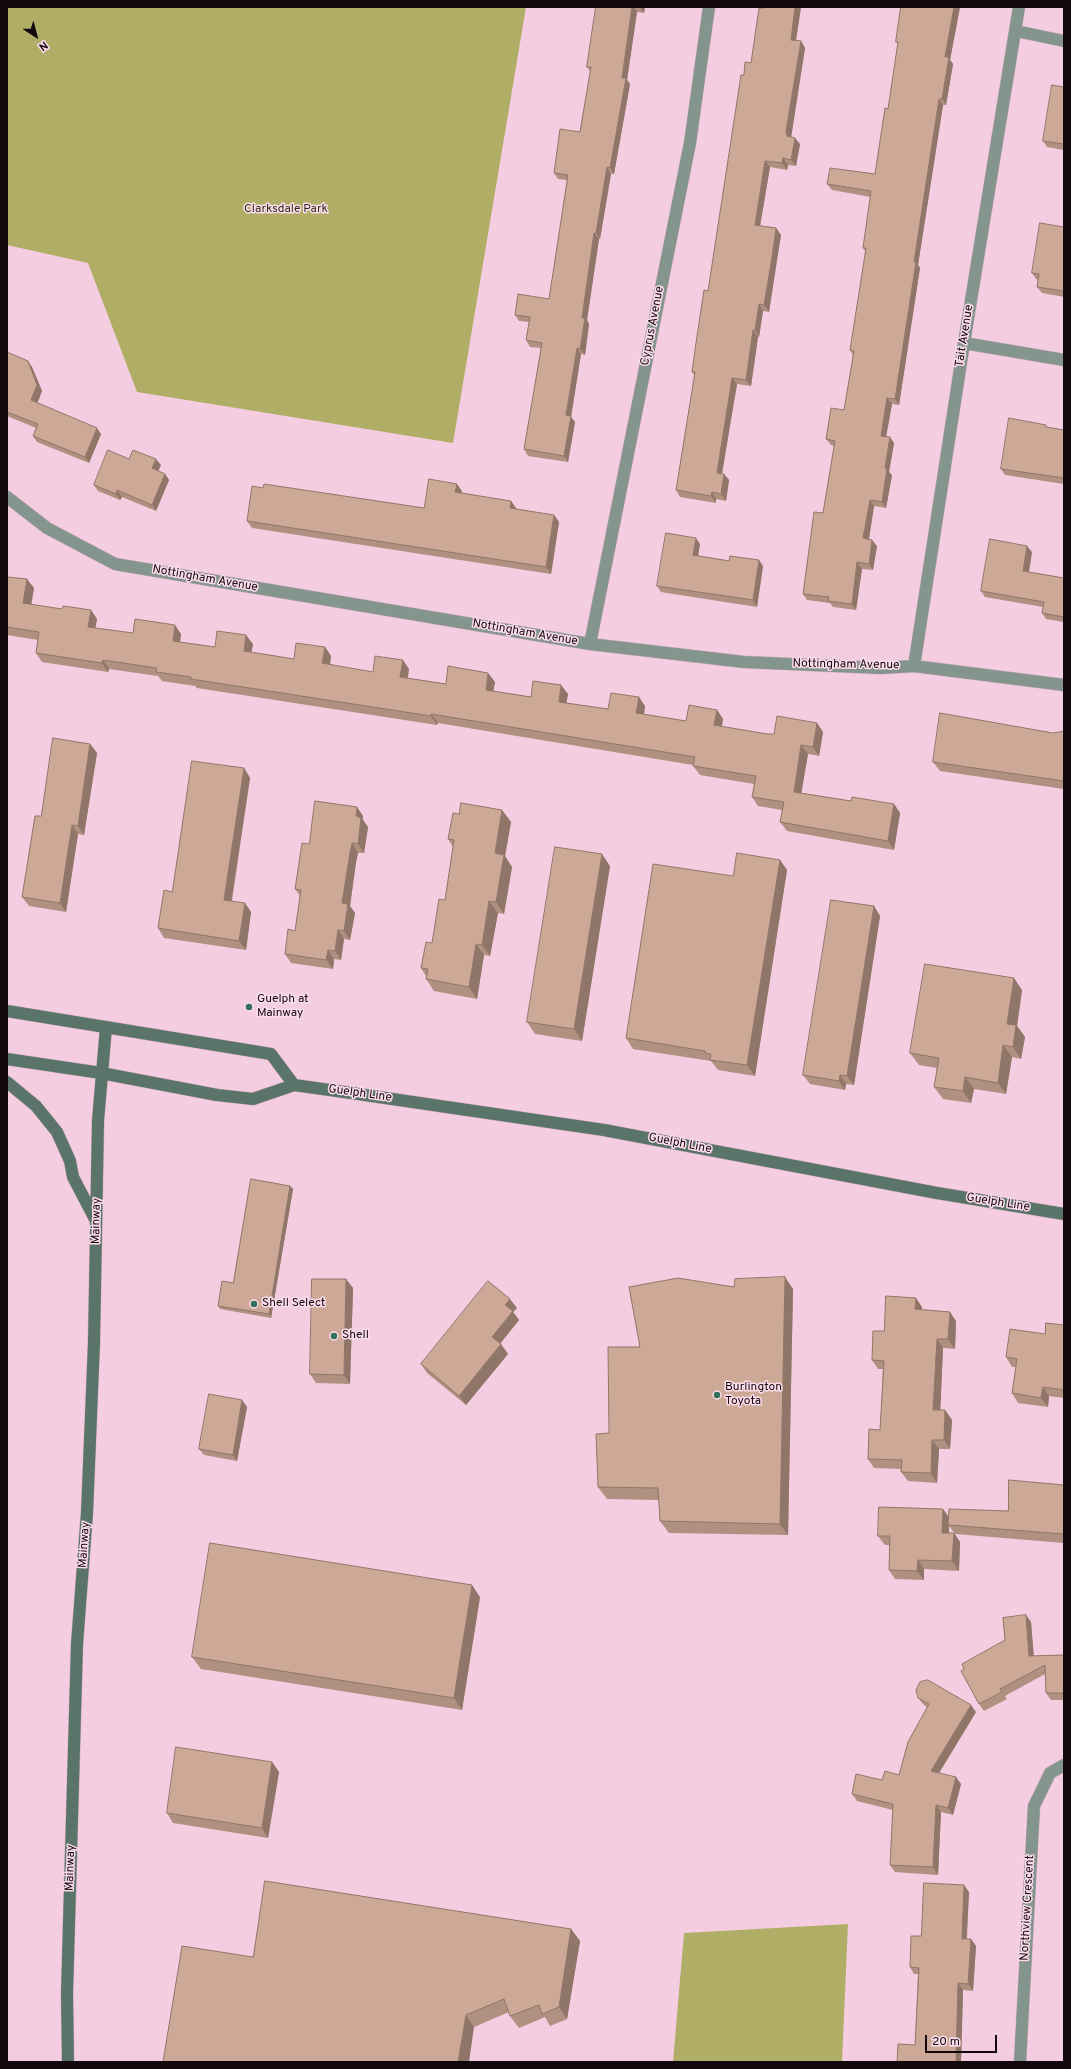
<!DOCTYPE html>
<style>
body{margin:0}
#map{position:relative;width:1071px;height:2069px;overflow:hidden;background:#f4cde0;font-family:Overpass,sans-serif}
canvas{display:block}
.frame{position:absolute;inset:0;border:8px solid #13070e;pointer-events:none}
.north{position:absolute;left:16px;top:16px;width:40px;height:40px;-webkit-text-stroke:3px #fdddec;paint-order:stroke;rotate:144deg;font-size:11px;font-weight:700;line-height:16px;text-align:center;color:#13070e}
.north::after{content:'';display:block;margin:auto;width:14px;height:18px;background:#13070e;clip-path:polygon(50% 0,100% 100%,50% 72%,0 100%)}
.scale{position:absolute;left:925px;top:2035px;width:72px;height:18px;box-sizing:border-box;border:2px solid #13070e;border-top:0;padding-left:5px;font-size:12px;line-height:14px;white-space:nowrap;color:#13070e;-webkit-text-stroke:3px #fdddec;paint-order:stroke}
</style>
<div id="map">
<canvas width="1071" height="2069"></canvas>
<div class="frame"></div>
<div class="north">N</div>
<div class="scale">20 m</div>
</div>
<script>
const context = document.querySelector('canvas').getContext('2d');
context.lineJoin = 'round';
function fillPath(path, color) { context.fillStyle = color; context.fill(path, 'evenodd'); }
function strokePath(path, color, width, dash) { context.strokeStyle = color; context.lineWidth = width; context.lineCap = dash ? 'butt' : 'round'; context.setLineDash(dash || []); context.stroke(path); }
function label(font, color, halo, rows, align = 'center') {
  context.font = font + ' Overpass,sans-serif'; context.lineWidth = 3; context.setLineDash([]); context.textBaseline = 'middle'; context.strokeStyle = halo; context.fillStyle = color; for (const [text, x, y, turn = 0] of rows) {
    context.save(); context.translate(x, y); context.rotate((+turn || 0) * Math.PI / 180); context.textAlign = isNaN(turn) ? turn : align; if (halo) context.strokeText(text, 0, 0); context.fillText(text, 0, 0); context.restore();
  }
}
const green = new Path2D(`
 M7 7H526L453 443 137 392 88 263 7 245Z
 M848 1924 842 2062H673L684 1933Z`);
const street = new Path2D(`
 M1016 31 1064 41
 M964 343 1064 360
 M7 497 47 528 115 564 590 644 744 662 881 668 914 666 1064 685
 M590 644 690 143 709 7
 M914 666 964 343 1019 7
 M1020 2062 1034 1806 1050 1773 1064 1765`);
const secondary = new Path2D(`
 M7 1011 271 1054 294 1085
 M7 1059 101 1073 217 1095 253 1099 294 1085 358 1094 604 1130 937 1193 1064 1214
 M7 1082 36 1106 57 1132 70 1161 73 1177 96 1221
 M68 2062 67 1993 77 1644 87 1513 94 1343 98 1121 106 1027`);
const wall = new Path2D(`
 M596 7H645L644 13 637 12 627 80 630 84 614 174H611L600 239H599L587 320 589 324 585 355 581 354 571 417 575 422 568 462 528 456 524 449 541 348 530 347 526 340 529 322 519 321 515 315 549 299 567 180 558 179 554 173 580 132 590 71 587 67Z
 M763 7H801L796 41H801L805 48 791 137 800 144 796 166 788 165 787 170 770 167 760 226 776 228 781 235 776 264 769 312 763 311 759 337H758L751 386 737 384 722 474 729 480 726 501 716 499V503L680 497 676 490 695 376 692 372 708 291 744 75 751 63Z
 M901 7H960L950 60 953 64 946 105H943L918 265 920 268 899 405 892 404 886 437 894 443 889 472 892 475 886 508 874 506 869 539 877 546 873 570 862 569 856 610 833 607 830 603 807 600 803 594 823 513 834 446 831 445 826 439 844 410 853 355 850 350 866 252 863 248 871 197 832 190 827 184 875 174 888 109 898 44 896 42Z
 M1064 87V150L1047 147 1043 141Z
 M1064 227V297L1042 293 1037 287 1038 280 1036 279 1032 273Z
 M7 352 32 367 42 391 37 403 101 434 89 463 37 442 33 436 36 428 7 416Z
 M1049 428 1064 430V484L1005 475 1001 469Z
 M129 459 161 465 158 471 165 474 169 480 156 511 122 497 120 500 98 491 94 485Z
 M263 488 424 508 462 491 461 493 511 501 516 509 554 515 559 522 551 574 252 528 247 521Z
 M700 544 698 556 763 566 757 607 661 592 657 586Z
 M1032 552 1029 572 1064 578V622L1046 619 1042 613 1043 607 985 597 981 591Z
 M7 577 34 588 31 605 62 609 91 610 97 619 95 628 133 633 181 634 180 642 215 647 253 644 251 652 294 659 325 647 331 656 330 665 373 672 409 669 408 678 446 684 495 682 493 691 531 697 568 694 566 703 608 709 645 706 644 714 686 721 717 710 723 719 722 727 767 734H774L817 723 823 732 819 756 808 754 801 793 851 801 894 804 900 813 894 850 787 831 780 822 782 810 758 806 752 797 754 784 700 775 693 766V765L438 723 437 725 197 688 195 686 162 681 158 676 109 669 108 672 42 662 36 653 38 640 7 635Z
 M1064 731V789L940 771 933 762 1053 733Z
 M90 744 97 753 84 835 78 834 66 912 29 906 22 897 41 816Z
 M244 768 250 778 232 901 251 912 246 950 164 938 158 928 172 892Z
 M502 810 511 822 505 856 512 867 504 914 498 913 490 956 484 955 477 999 434 991 426 979V976L421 968 432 943 445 900 453 847 448 839Z
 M363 816V820L368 827 364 853H358L356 862 350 906 355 913 350 940 344 939 341 960 334 959 333 969 291 963 285 954 295 931 300 896 295 889 309 844Z
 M780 860 787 870 755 1076 718 1070 711 1061 633 1049 626 1038 733 876Z
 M610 866 582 1041 535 1034 527 1022Z
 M874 906 880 916 854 1085 846 1084 845 1090 810 1084 803 1075Z
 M1022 990 1017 1026 1025 1037 1021 1059 1012 1057 1006 1094 974 1089 971 1103 943 1099 934 1087 937 1068 919 1065 910 1053Z
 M290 1186 293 1189 271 1318 220 1309 218 1306 233 1283Z
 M346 1279 353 1288 350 1384 316 1383 310 1374Z
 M734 1287 793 1289 788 1535 669 1533 660 1521 659 1500 607 1499 598 1487 609 1433 640 1347Z
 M922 1307V1310L956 1321 955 1349 943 1348 940 1410H945L952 1420 950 1449H939L937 1483 908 1481 901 1472V1469L874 1468 868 1459 880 1430 883 1369H878L872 1360Z
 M517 1308 513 1312 519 1320 500 1344 508 1354 466 1405 427 1373 421 1364Z
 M1064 1325V1398L1049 1396 1048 1407 1018 1403 1012 1393 1016 1367H1012L1006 1357 1045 1334Z
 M242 1400 247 1407 237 1461 204 1455 199 1449Z
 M1064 1485V1543L955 1534 949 1526V1533H954L960 1542 959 1571 924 1569V1580L895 1579 889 1570V1545H885L878 1536 943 1509 949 1517 1008 1511Z
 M480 1597 462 1710 201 1669 192 1657Z
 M1026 1615 1031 1622 1034 1656 1064 1655V1700H1051L1046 1693 1045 1674 1005 1696 1007 1699 984 1711 979 1704 964 1669 1005 1640Z
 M918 1698 976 1712 939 1773 961 1784 953 1815 941 1812 938 1875 895 1872 890 1865 893 1810 857 1801 852 1794 882 1780 899 1775 927 1707 924 1705Z
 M272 1762 279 1772 268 1838 173 1823 167 1813Z
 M969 1892 967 1939H971L976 1946 973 1991 963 1990 961 2062H897L915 2045 918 1974H914L910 1967 921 1936Z
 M571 1929 580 1941 567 2019 550 2026 545 2017 519 2028 510 2016 509 2012 474 2027 253 1957Z`);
const shadedWall = new Path2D(`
 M632 7H634L637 12 627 80 630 84 614 174 610 168Z
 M640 7H645L644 13Z
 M795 7H801L795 46 791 40Z
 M954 7H960L950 60 953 64 946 105 942 99 945 57Z
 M801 41 805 48 791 138 787 136 786 131Z
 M939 99 943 105 918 265 920 268 899 405 895 399 914 262Z
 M795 138 800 144 796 166 791 160Z
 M783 158 788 165 787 170 782 163Z
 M765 161 770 167 759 232 755 225Z
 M607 167 611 174 600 239 596 233Z
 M776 228 781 235 769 312 764 305Z
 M594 233 599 239 587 320 589 324 585 355 580 349 582 318Z
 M759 304 763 311 759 337 755 330Z
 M753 330 758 337 751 386 746 380Z
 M577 348 581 354 571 417 575 422 568 462 564 456 566 415Z
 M28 361 32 367 42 391 36 407 31 400Z
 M732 378 737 384 721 479 717 473Z
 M887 398 892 404 885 442 881 436Z
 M97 428 101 434 89 463 85 457Z
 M890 437 894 443 889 472 892 475 886 508 882 502 885 468Z
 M156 459 161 465 157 474 152 468Z
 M165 474 169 480 156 511 152 505Z
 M724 474 729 480 726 501 721 494Z
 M457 484 462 491 460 499 455 492Z
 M117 490 122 497 120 500 116 494Z
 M712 492 716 499V503L711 496Z
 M870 500 874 506 868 545 863 538Z
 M511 501 516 508 515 515 510 508Z
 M554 515 559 522 551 574 546 567Z
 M696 538 700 544 697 562 693 555Z
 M872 540 877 546 873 570 869 564Z
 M1027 546 1032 552 1028 577 1023 571Z
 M759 560 763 566 757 607 753 600Z
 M857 562 862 569 856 610 852 604Z
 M27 579 34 588 30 612 23 603Z
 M91 610 97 619 94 636 88 627Z
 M175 625 181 634 179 650 173 641Z
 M246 635 253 644 250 660 244 651Z
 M325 647 331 656 329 672 322 663Z
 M103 660 109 669 108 672 102 663Z
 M403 660 409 669 406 686 400 677Z
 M488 673 495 682 492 699 486 690Z
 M561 685 568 694 565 711 559 702Z
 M639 697 645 706 643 722 636 713Z
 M717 710 723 719 720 734 714 725Z
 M431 714 438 723 437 725 431 716Z
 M817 723 823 732 819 756 813 747Z
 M90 744 97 753 84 835 78 826Z
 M801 745 808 754 800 801 794 792Z
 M244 768 250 778 230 909 224 900Z
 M894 804 900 813 894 850 888 841Z
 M357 807 363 816V820L368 827 364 853 358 844 356 816Z
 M502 810 511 822 505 856 512 867 504 914 496 902 495 853Z
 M72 825 78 834 66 912 60 903Z
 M352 843 358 853 356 862 350 906 355 913 350 940 344 931 342 903 350 853Z
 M602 854 610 866 582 1041 574 1029Z
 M780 860 787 870 755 1076 747 1065Z
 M489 901 498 913 490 956 482 945Z
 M245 903 251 912 246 950 239 941Z
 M874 906 880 916 854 1085 847 1076Z
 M338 930 344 939 341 960 335 951Z
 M476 944 484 955 477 999 469 987Z
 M328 950 334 959 333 969 326 960Z
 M1014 978 1022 990 1017 1026 1025 1037 1021 1059 1013 1047 1007 1024Z
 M1003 1045 1012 1057 1006 1094 998 1083Z
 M840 1075 846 1084 845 1090 839 1081Z
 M965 1077 974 1089 971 1103 963 1091Z
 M290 1186 293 1189 271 1318 269 1314Z
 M785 1277 793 1289 788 1535 780 1524Z
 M346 1279 353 1288 350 1384 344 1375Z
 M916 1298 922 1307V1319L915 1309Z
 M510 1299 517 1308 513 1312 519 1320 498 1346 492 1337 505 1305Z
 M950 1312 956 1321 955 1349 948 1339Z
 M937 1339 943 1348 940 1419 933 1410Z
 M501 1344 508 1354 466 1405 459 1396Z
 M1043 1387 1049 1396 1048 1407 1041 1398Z
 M242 1400 247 1407 237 1461 233 1455Z
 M945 1410 952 1420 950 1449 944 1440Z
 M932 1440 939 1449 937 1483 931 1473Z
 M943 1509 949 1518 948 1525 949 1526V1542L942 1533Z
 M954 1533 960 1542 959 1571 952 1561Z
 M918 1560 924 1569V1580L917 1571Z
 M472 1585 480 1597 462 1710 454 1698Z
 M1026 1615 1031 1622 1034 1663 1029 1656Z
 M971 1705 976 1712 936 1778 931 1771Z
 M272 1762 279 1772 268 1838 262 1828Z
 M956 1777 961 1784 953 1815 948 1808Z
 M936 1805 941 1812 938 1875 933 1867Z
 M964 1885 969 1892 966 1946 962 1939Z
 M571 1929 580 1941 567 2019 559 2007Z
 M971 1939 976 1946 973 1991 968 1984Z
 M958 1983 963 1990 961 2062H956Z
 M466 2015 474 2027 469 2062H458Z`);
const building = new Path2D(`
 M596 7H632L622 78H626L610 168 607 167 596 233H594L582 318H585L580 349 577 348 566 415 571 416 564 456 524 449 542 343 526 340 530 317 515 315 518 294 549 299 568 175 554 173 560 129 580 132 591 67H587Z
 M763 7H795L791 40 801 41 786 131 787 136 795 138 791 160 783 158 782 163 765 161 755 225 776 228 772 258 764 305 759 304 755 330H753L746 380 732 378 717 473 724 474 721 494 712 492 711 496 676 490 695 372H692L696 343 704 290 708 291 741 75H744L745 62 751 63 759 8H763Z
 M901 7H954L945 57H949L942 99H939L914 262H916L895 399 887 398 881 436 890 437 885 468 887 469 882 502 870 500 863 538 872 540 869 564 857 562 852 604 828 601 829 597 803 594 814 512 823 513 835 441 826 439 831 408 844 410 854 351 850 350 866 248H863L871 191 827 184 830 168 875 174 885 108 888 109 898 42H896Z
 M1052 85 1064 87V144L1043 141Z
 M1040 223 1064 227V291L1037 287 1039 274 1032 273Z
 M7 352 28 361 37 385 31 400 97 428 85 457 33 436 38 424 7 412Z
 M1009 418 1046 425V427L1064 430V478L1001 469Z
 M108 450 129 459 133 450 156 459 152 468 165 474 152 505 117 490 116 494 94 485Z
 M429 479 457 484 455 492 511 501 510 508 554 515 546 567 247 521 252 486 263 488 264 484 424 508Z
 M666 533 696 538 693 555 729 561 730 556 759 560 753 600 657 586Z
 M990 539 1027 546 1023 571 1064 578V617L1042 613 1044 602 981 591Z
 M7 577 27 579 23 603 62 609 63 606 91 610 88 627 133 633 135 619 175 625 173 641 215 647 217 631 246 635 244 651 294 659 296 643 325 647 322 663 373 672 375 656 403 660 400 677 446 684 448 666 488 673 486 690 531 697 533 681 561 685 559 702 608 709 611 693 639 697 636 713 686 721 689 705 717 710 714 725 767 734H774L777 716 817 723 813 747 801 745 794 792 851 801 852 797 894 804 888 841 780 822 784 802 752 797 756 776 693 766 695 757 431 714V716L191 679V677L156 672 157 668 103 660 102 663 36 653 39 632 7 627Z
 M940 713 1053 733 1064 731V781L933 762Z
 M53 738 90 744 78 826 72 825 60 903 22 897 35 816H41Z
 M192 761 244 768 224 900 245 903 239 941 158 928 164 890 172 892Z
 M315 801 357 807 356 816 361 818 358 844 352 843 350 853 342 903 348 904 344 931 338 930 335 951 328 950 326 960 285 954 288 929 295 931 301 890 295 889 302 843 309 844Z
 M461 803 502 810 495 853 504 855 496 902 489 901 482 945 476 944 469 987 426 979 428 969 421 968 426 942 432 943 439 899 445 900 454 840 448 839 453 813 459 814Z
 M555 847 602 854 574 1029 527 1022Z
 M737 853 780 860 747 1065 710 1060 711 1054 705 1053V1051L626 1038 653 864 733 876Z
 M831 900 874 906 847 1076 840 1075 839 1081 803 1075Z
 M925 964 1014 978 1007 1024 1016 1025 1013 1047 1003 1045 998 1083 965 1077 963 1091 934 1087 939 1058 910 1053Z
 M251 1179 290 1186 269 1314 218 1306 222 1281 233 1283Z
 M785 1277 780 1524 660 1521 658 1488 598 1487 596 1434 609 1433 608 1347H640L629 1287 678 1278 734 1287 735 1279Z
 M312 1279H346L344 1375 310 1374Z
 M488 1281 510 1299 505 1305 513 1311 492 1337 501 1344 459 1396 421 1364Z
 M886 1296 916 1298 915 1309 950 1312 948 1339H937L933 1410H945L944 1440H932L931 1473 901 1472 902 1460 868 1459 869 1429 880 1430 884 1361 872 1360 873 1331H884Z
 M1046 1323 1064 1325V1390L1043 1387 1041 1398 1012 1393 1017 1359 1006 1357 1010 1329 1045 1334Z
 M209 1394 242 1400 233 1455 199 1449Z
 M1009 1480 1064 1485V1534L948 1525 949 1509 1008 1511Z
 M879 1507 943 1509 942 1533H954L952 1561 918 1560 917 1571 889 1570 890 1536H878Z
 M210 1543 472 1585 454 1698 192 1657Z
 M1026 1615 1029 1656 1064 1655V1693H1046L1045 1665 1000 1689 1002 1692 979 1704 961 1671 964 1669 962 1664 1005 1640 1003 1618Z
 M928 1680 971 1705 931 1771 956 1777 948 1808 936 1805 933 1867 890 1865 893 1804 852 1794 856 1774 882 1780 885 1771 899 1775 908 1742 929 1704 918 1698 916 1690 920 1682Z
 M176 1747 272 1762 262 1828 167 1813Z
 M265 1881 571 1929 559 2007 542 2014 539 2005 510 2016 504 1999 466 2015 458 2062H163L182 1946 253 1957Z
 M924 1883 964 1885 962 1939H971L968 1984 958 1983 956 2062H897L898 2044 915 2045 919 1968 910 1967 911 1936H921Z`);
const markers = [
 [249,1007,4,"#336f59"],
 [254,1304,4,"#336f59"],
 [334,1336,4,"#336f59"],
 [717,1395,4,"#336f59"]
];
const parkNames = [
 ["Clarksdale Park",286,210]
];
const streetNames = [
 ["Cyprus Avenue",653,326,-79],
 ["Tait Avenue",965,336,-81],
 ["Nottingham Avenue",205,579,10],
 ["Nottingham Avenue",525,633,10],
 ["Nottingham Avenue",846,665,1],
 ["Guelph Line",360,1094,8],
 ["Guelph Line",680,1144,11],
 ["Guelph Line",998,1203,9],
 ["Mainway",97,1221,-89],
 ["Mainway",85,1545,-86],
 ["Mainway",71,1868,-88],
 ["Northview Crescent",1028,1908,-87]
];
const poiNames = [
 ["Guelph at",257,1000],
 ["Mainway",257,1014],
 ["Shell Select",262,1304],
 ["Shell",342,1336],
 ["Burlington",725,1388],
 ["Toyota",725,1402]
];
fillPath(green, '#b0ae66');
strokePath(street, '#d0adbe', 13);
strokePath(secondary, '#d0adbe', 13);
strokePath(street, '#84958e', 12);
strokePath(secondary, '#5b7469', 12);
fillPath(wall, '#b09081');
fillPath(shadedWall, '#907669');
fillPath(building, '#cda896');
strokePath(building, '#907669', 1);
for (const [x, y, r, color] of markers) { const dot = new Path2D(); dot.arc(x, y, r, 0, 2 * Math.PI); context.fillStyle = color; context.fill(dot); strokePath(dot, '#fdddec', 1.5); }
label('12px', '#2e2e18', '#fdddec', parkNames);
label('12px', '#13070e', '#fdddec', streetNames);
label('12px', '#13070e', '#fdddec', poiNames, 'left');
</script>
